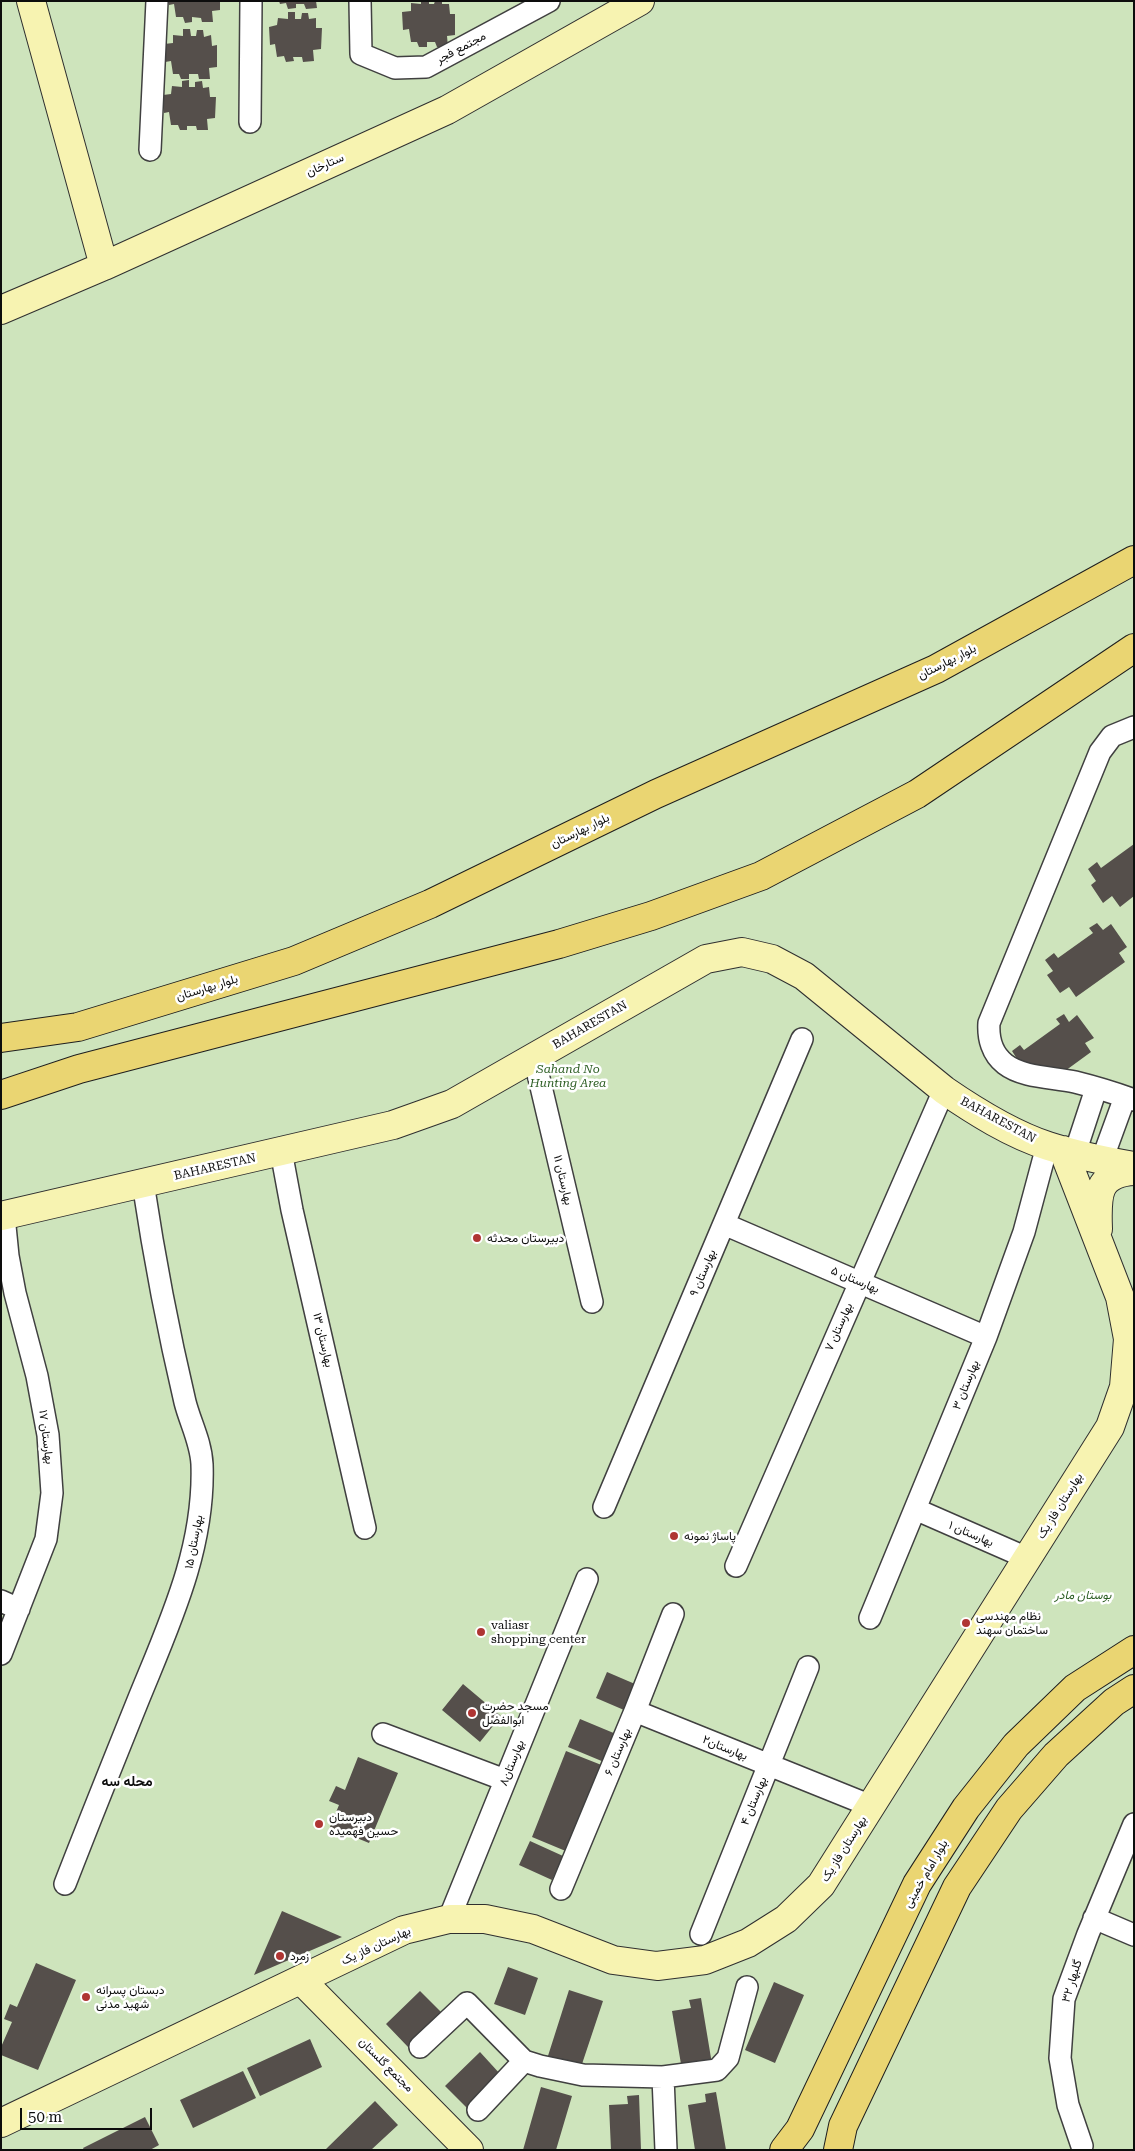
<!DOCTYPE html>
<meta charset="utf-8">
<style>
body{margin:0}
#map{position:relative;width:1135px;height:2151px;overflow:hidden;background:#fdfbef;font-family:"Roboto Serif",serif}
canvas{display:block}
.frame{position:absolute;inset:0;border:2px solid #0d0d0d;pointer-events:none}
.scale{position:absolute;left:20px;top:2108px;width:132px;height:22px;box-sizing:border-box;border:2px solid #0d0d0d;border-top:0;padding-left:6px;font-size:15px;line-height:18px;white-space:nowrap;color:#0d0d0d;-webkit-text-stroke:4px #fff;paint-order:stroke}
</style>
<div id="map">
<canvas width="1135" height="2151"></canvas>
<div class="frame"></div>
<div class="scale">50 m</div>
</div>
<script>
const context = document.querySelector('canvas').getContext('2d');
context.lineJoin = 'round';
function fillPath(path, color) { context.fillStyle = color; context.fill(path, 'evenodd'); }
function strokePath(path, color, width, dash) { context.strokeStyle = color; context.lineWidth = width; context.lineCap = dash ? 'butt' : 'round'; context.setLineDash(dash || []); context.stroke(path); }
function label(font, color, halo, rows, align = 'center') {
  context.font = font + ' "Roboto Serif",Vazirmatn,serif'; context.lineWidth = 5; context.setLineDash([]); context.textBaseline = 'middle'; context.strokeStyle = halo; context.fillStyle = color; for (const [text, x, y, turn = 0] of rows) {
    context.save(); context.translate(x, y); context.rotate((+turn || 0) * Math.PI / 180); context.textAlign = isNaN(turn) ? turn : align; if (halo) context.strokeText(text, 0, 0); context.fillText(text, 0, 0); context.restore();
  }
}
const green = new Path2D(`
 M1 1H1134V2150H1Z`);
const building = new Path2D(`
 M168 1H220V10L212 11 213 22H202L201 18 192 17V22L185 23 183 17H176L174 4 169 5Z
 M279 1H316L317 8 306 9 304 4H296V8L288 9 286 3 280 4Z
 M421 1H429V4H434L435 1H442V4H449L450 14H455V35L447 36 448 47H437L435 42H427V47H419L417 42H411L409 29 403 30 402 12 411 11V3L421 4Z
 M288 12H295V19H301L302 13H308L309 19 316 18V28H322L321 49 313 50 314 61 303 62 302 57H293L294 61 286 62 284 56 277 57 275 44 270 45 269 27 277 25 278 18 288 19Z
 M183 29H190L191 36H196L197 30H203L204 37 211 35 212 46 217 45V67L209 68 210 79H199L198 74H189V79H181L179 74H173L171 61 165 62 164 44 173 43V35L183 36Z
 M189 80V87H195V82L202 81 203 88 209 87 210 97H216L215 118 207 119 208 130H197L196 126H187V130H180L178 125H171L169 112 164 113 163 95 171 94 172 86 182 87V81Z
 M1134 844V896L1120 907 1112 896 1103 903 1091 885 1096 881 1088 869 1097 862 1101 868Z
 M1097 923 1103 930 1111 924 1127 947 1119 953 1125 962 1076 997 1069 987 1060 993 1047 975 1053 971 1045 960 1054 953 1058 958 1093 933 1089 928Z
 M1064 1014 1069 1022 1077 1015 1094 1038 1085 1043 1091 1052 1043 1087 1035 1078 1026 1086 1010 1065 1019 1062 1012 1051 1020 1045 1024 1050 1060 1024 1056 1019Z
 M607 1672 642 1687 631 1713 596 1698Z
 M463 1684 501 1716 480 1742 442 1710Z
 M580 1719 616 1734 604 1762 568 1747Z
 M566 1751 604 1766 568 1852 532 1837Z
 M358 1757 398 1773 369 1843 330 1827 339 1805 329 1801 336 1786 345 1790Z
 M530 1841 563 1856 552 1880 519 1865Z
 M282 1911 342 1937 254 1975Z
 M36 1963 76 1980 38 2070 1 2055V2047L12 2022 4 2019 10 2004 17 2007Z
 M508 1967 538 1978 525 2015 494 2004Z
 M774 1982 804 1995 775 2063 745 2050Z
 M569 1990 603 2001 580 2070 547 2059Z
 M420 1991 442 2013 408 2047 386 2024Z
 M701 1998 712 2064 699 2066 698 2061 681 2064 672 2011 691 2008 689 2000Z
 M310 2039 322 2067 260 2096 247 2068Z
 M480 2052 501 2075 467 2108 445 2086Z
 M243 2071 256 2098 193 2128 180 2100Z
 M541 2087 572 2096 556 2150H523Z
 M716 2092 726 2150H695L688 2105 706 2102 705 2094Z
 M639 2095 641 2150H611L609 2105 628 2104 627 2096Z
 M375 2101 398 2125 371 2150H325Z
 M145 2117 159 2145 150 2150H84L83 2148Z`);
const street = new Path2D(`
 M360 1 361 54 395 68 426 67 549 1
 M250 122 251 1
 M150 150 157 1
 M1134 727 1112 736 1100 752 989 1023C988 1038 992 1054 1005 1064 1023 1078 1053 1077 1075 1082 1095 1087 1115 1093 1134 1100
 M534 1057 592 1302
 M281 1151 292 1210 365 1528
 M1075 1153 1096 1089
 M1102 1160 1125 1097
 M724 1224 986 1337
 M604 1507 802 1039
 M915 1509 1027 1558
 M736 1566 944 1090
 M1 1601 19 1609
 M870 1618 986 1337 1024 1232 1047 1146
 M1 1654 46 1539 52 1493 48 1435 37 1376 15 1293 8 1256 4 1216
 M635 1711 871 1806
 M383 1734 505 1780
 M65 1884C89 1822 114 1760 139 1698 170 1622 205 1548 202 1464 201 1442 190 1422 185 1402 168 1330 154 1256 143 1183
 M561 1889 635 1711 673 1614
 M1094 1918 1134 1935
 M449 1919 587 1579
 M701 1934 808 1667
 M420 2047 467 2003 524 2061 540 2066 583 2075 663 2077 717 2070 728 2058 747 1987
 M663 2077 666 2150
 M478 2110 524 2061
 M1082 2146 1068 2105 1060 2058 1064 1999 1088 1934 1134 1824`);
const secondary = new Path2D(`
 M31 1 104 266
 M1 310 104 266 447 110 640 1
 M1 1216 393 1125 452 1104 706 959 742 952 772 959 804 976 944 1090C976 1112 1011 1134 1048 1146 1076 1155 1105 1161 1134 1166
 M1098 1229C1097 1198 1095 1173 1134 1171
 M302 1981 469 2150
 M1 2123 404 1930 449 1919H485L533 1929 613 1960 657 1966 705 1960 748 1943 786 1919 821 1885 1110 1427 1124 1387 1128 1339 1120 1297 1063 1150`);
const primary = new Path2D(`
 M1 1038 78 1027 294 961 430 904 656 794 936 669 1134 560
 M1 1095 79 1069 559 944 651 916 761 876 917 794 1134 648
 M784 2150 800 2129 917 1884 966 1808 1016 1745 1075 1688 1134 1650
 M838 2150 843 2126 957 1887 1009 1809 1056 1755 1114 1702 1134 1689`);
const markers = [
 [477,1238,5,"#af3533"],
 [674,1536,5,"#af3533"],
 [966,1623,5,"#af3533"],
 [481,1632,5,"#af3533"],
 [472,1713,5,"#af3533"],
 [319,1824,5,"#af3533"],
 [280,1956,5,"#af3533"],
 [86,1997,5,"#af3533"]
];
const streetNames = [
 ["مجتمع فجر",461,48,-28],
 ["ستارخان",325,165,-24],
 ["بلوار بهارستان",947,662,-27],
 ["بلوار بهارستان",580,831,-26],
 ["بلوار بهارستان",207,988,-17],
 ["BAHARESTAN",590,1025,-30],
 ["BAHARESTAN",998,1120,28],
 ["BAHARESTAN",215,1167,-13],
 ["بهارستان ۱۱",563,1180,77],
 ["بهارستان ۹",703,1273,-67],
 ["بهارستان ۵",855,1280,23],
 ["بهارستان ۷",839,1327,-66],
 ["بهارستان ۱۳",323,1340,77],
 ["بهارستان ۳",966,1385,-68],
 ["بهارستان ۱۷",46,1437,83],
 ["بهارستان فاز یک",1060,1506,-58],
 ["بهارستان ۱",971,1534,23],
 ["بهارستان ۱۵",194,1542,-79],
 ["بهارستان۲",725,1748,22],
 ["بهارستان ۶",618,1752,-67],
 ["بهارستان۸",512,1763,-68],
 ["بهارستان ۴",754,1801,-68],
 ["بهارستان فاز یک",844,1849,-58],
 ["بلوار امام خمینی",926,1874,-60],
 ["بهارستان فاز یک",376,1946,-25],
 ["گلبهار ۳۲",1072,1981,-73],
 ["مجتمع گلستان",386,2065,45]
];
const parkNames = [
 ["Sahand No",568,1069],
 ["Hunting Area",568,1083],
 ["بوستان مادر",1083,1595]
];
const poiNames = [
 ["دبیرستان محدثه",487,1238],
 ["پاساژ نمونه",684,1536],
 ["نظام مهندسی",976,1616],
 ["ساختمان سهند",976,1630],
 ["valiasr",491,1625],
 ["shopping center",491,1639],
 ["مسجد حضرت",482,1706],
 ["ابوالفضل",482,1720],
 ["دبیرستان",329,1817],
 ["حسین فهمیده",329,1831],
 ["زمرد",290,1956],
 ["دبستان پسرانه",96,1990],
 ["شهید مدنی",96,2004]
];
const neighbourhoodNames = [
 ["محله سه",127,1782]
];
fillPath(green, '#cee4bc');
fillPath(building, '#554f4b');
strokePath(street, '#404040', 24);
strokePath(secondary, '#2f2f2f', 30);
strokePath(primary, '#1e1e1e', 30);
strokePath(street, '#fff', 21);
strokePath(secondary, '#f7f3b1', 28);
strokePath(primary, '#ead572', 28);
for (const [x, y, r, color] of markers) { const dot = new Path2D(); dot.arc(x, y, r, 0, 2 * Math.PI); context.fillStyle = color; context.fill(dot); strokePath(dot, '#fff', 2); }
label('12px', '#0d0d0d', '#fff', streetNames);
label('italic 12px', '#2d5e24', '#fff', parkNames);
label('12px', '#0d0d0d', '#fff', poiNames, 'left');
label('bold 14px', '#0d0d0d', '#fff', neighbourhoodNames);
</script>
